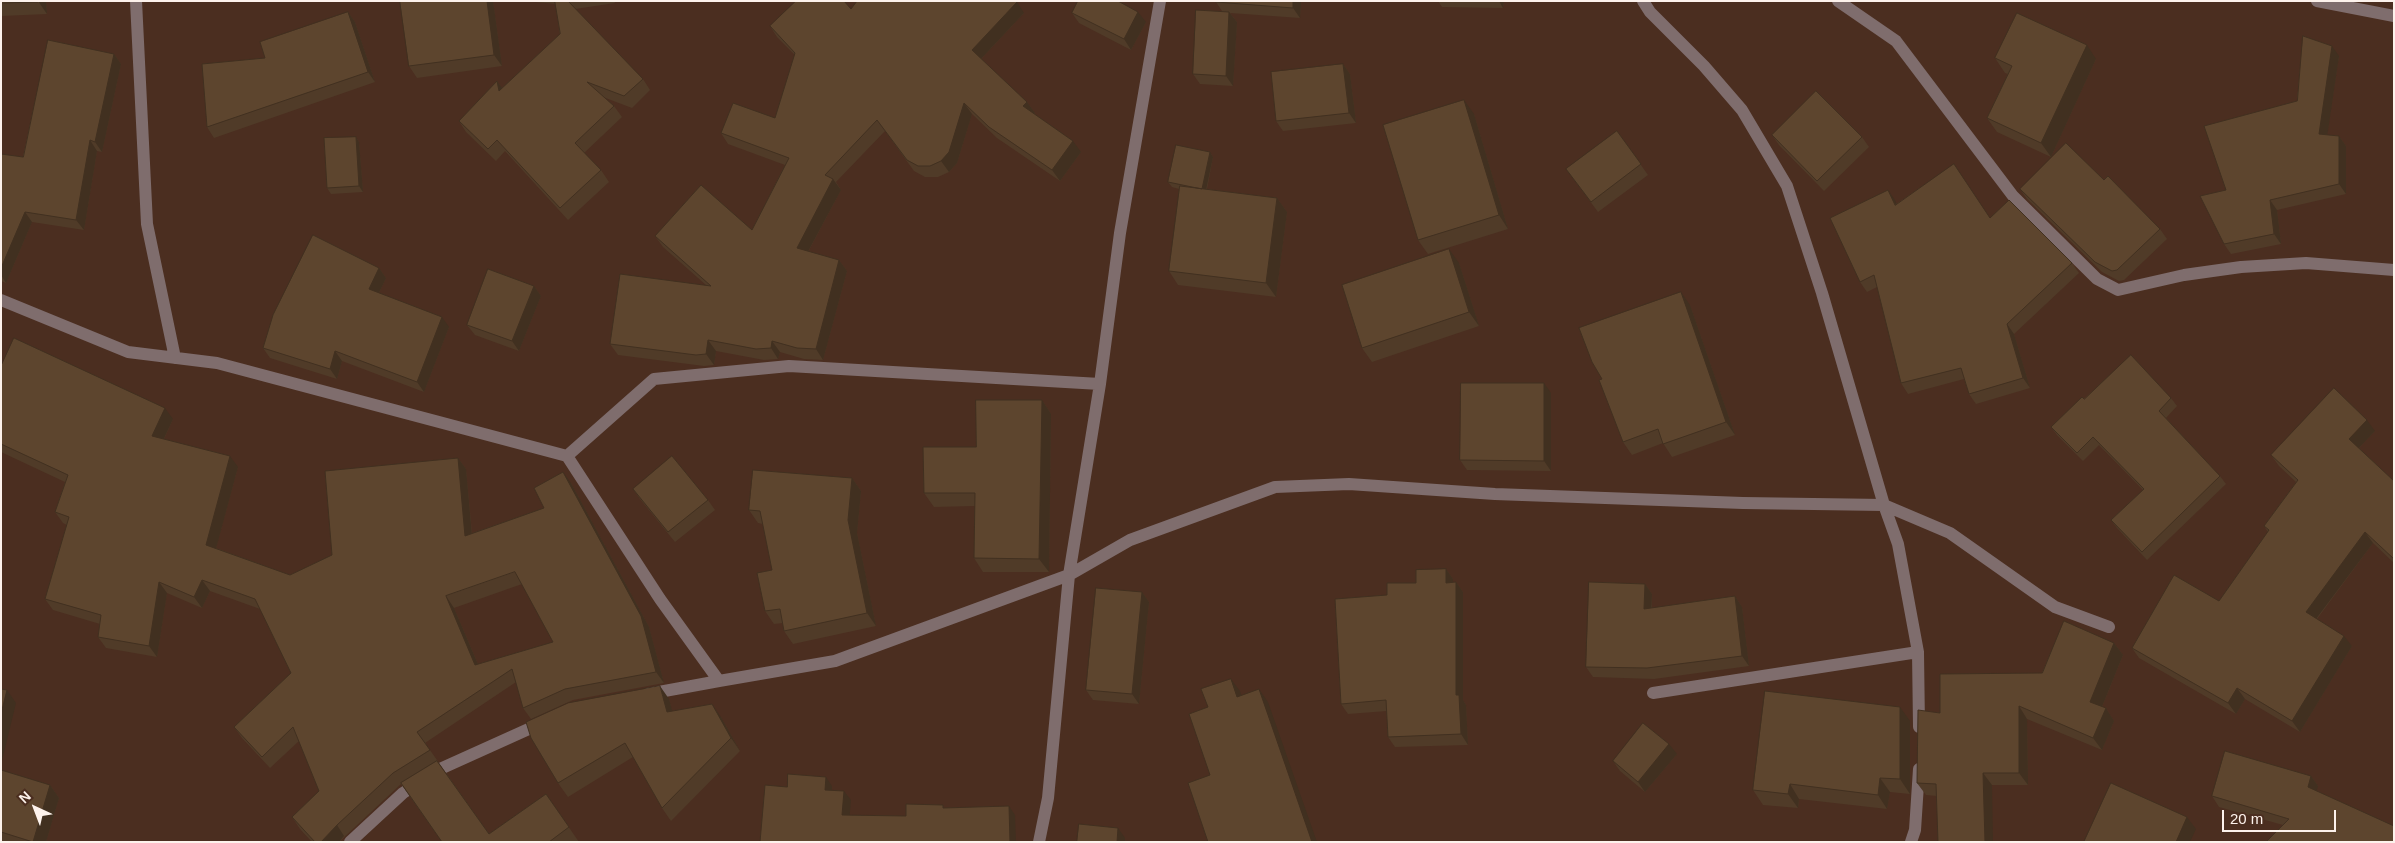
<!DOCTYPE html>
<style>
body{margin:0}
#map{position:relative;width:2395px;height:843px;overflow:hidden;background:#4b2e20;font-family:Arial,sans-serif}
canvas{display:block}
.frame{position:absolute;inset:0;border:2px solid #fdf2ec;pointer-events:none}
.north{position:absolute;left:10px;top:783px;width:50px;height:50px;-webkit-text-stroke:4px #4b2e20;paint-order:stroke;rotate:317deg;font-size:14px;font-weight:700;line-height:20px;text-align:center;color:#fdf2ec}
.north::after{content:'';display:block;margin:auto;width:18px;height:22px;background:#fdf2ec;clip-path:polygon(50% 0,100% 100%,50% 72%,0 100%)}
.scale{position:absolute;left:2222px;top:810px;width:114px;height:22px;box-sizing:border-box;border:2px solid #fdf2ec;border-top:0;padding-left:6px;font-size:15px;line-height:18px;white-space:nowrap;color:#fdf2ec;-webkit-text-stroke:4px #4b2e20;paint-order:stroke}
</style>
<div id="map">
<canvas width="2395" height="843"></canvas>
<div class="frame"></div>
<div class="north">N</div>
<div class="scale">20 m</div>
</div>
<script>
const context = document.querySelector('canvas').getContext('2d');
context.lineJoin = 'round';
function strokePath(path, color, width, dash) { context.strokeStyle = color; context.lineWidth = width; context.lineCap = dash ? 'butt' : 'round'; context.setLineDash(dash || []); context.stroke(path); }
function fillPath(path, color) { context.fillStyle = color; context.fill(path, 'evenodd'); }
const minor = new Path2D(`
 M136 1 147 224 175 358
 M1643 1 1650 12 1704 66 1742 110 1787 186 1822 293 1884 505 1898 544 1918 652 1919 727
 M1838 1 1896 41 2013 196 2097 279 2118 290 2184 275 2241 267 2306 263 2394 270
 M1 300 128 352 217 363 567 456 660 599 719 681 835 661 1069 575 1130 540 1275 487 1349 484 1495 494 1743 503 1884 505 1950 533 2055 607 2109 627
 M567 456 654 379 789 366 1100 384
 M1653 693 1918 652
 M648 694 719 681
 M350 842 403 793 440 769 542 723
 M1039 842 1048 798 1069 575 1100 384 1120 233 1160 1
 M1911 842 1915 830 1919 769`);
const tertiary = new Path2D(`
 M2317 1 2394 16`);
const wall = new Path2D(`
 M1 1H46L47 14 1 16Z
 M400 1H493L502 66 417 78 409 66Z
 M525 1H614L615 3 575 9 643 79 650 90 632 108 603 97 614 106 622 117 584 153 601 170 609 182 568 220 505 151 496 161 466 132 459 121 497 81 502 88 560 34 556 4Z
 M1216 1H1301L1300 18 1230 13 1237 22 1233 86 1200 84 1193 74 1222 11 1216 2Z
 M1438 1H1504L1503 8 1442 7Z
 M851 9 1024 13 981 59 1027 102 1035 113 1034 114 1081 152 1060 181 997 138 972 114 957 163 949 172 938 177H925L914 171 885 131 836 182 841 190 808 252 839 260 847 271 823 360 804 359 780 352 778 359 764 360 716 351 714 365 704 366 618 355 610 344 706 285 663 247 655 236 752 230 785 165 728 144 721 133 775 118 795 55 777 37 770 26Z
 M348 12 355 22 375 82 214 138 207 127 265 58Z
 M1072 13 1146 22 1131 50 1079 23Z
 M114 54 121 64 102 152 97 151 84 230 32 222 6 283 1 281V154L23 157Z
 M2339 56 2327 135 2339 136 2346 146V194L2277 210 2281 244 2231 254 2224 244 2226 190 2297 101Z
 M1995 58 2096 59 2051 157 1997 132 1987 118 2008 74 2005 73Z
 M1343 64 1350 74 1356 123 1283 131 1276 121Z
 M1474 114 1508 229 1428 254 1418 240Z
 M1617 131 1648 175 1598 212 1566 169Z
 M1772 135 1862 137 1869 147 1824 191 1779 145Z
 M356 137 359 142 363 192 331 194 327 188Z
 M1210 152 1213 157 1207 189 1277 198 1287 212 1276 297 1178 285 1169 271 1179 189 1172 187 1168 182Z
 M2104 180 2160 229 2167 239 2124 280 2119 281 2102 272 2027 199 2020 189Z
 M1888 190 1896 203 1990 218 2072 263 2079 273 2014 334 2030 388 1976 404 1969 394 1964 379 1908 394 1901 383 1877 287 1867 292 1860 282Z
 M1459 263 1479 326 1372 362 1362 348Z
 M379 268 386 278 379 293 449 327 424 392 342 361 337 379 270 358 263 348Z
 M534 286 541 296 519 351 475 335 467 325Z
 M1690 305 1735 435 1672 457 1663 443 1632 455 1623 442 1602 379Z
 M1 366 173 419 164 439 238 467 216 548 290 575 332 555 458 458 466 469 472 533 544 508 571 483 649 627 664 683 573 700 531 719 523 708 516 682 425 743 489 834 546 794 579 842H442L401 784 339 842H312L300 829 292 817 319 791 299 741 270 768 242 738 234 727 291 673 260 609 210 591 202 608 167 593 157 657 106 648 98 637 100 624 53 610 45 599 67 525 63 523 55 512 65 482 1 452ZM522 584 553 642 478 664 454 608Z
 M1551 393V471L1467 470 1460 460Z
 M2171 398 2177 406 2166 418 2220 476 2226 484 2147 560 2117 528 2111 520 2143 490 2099 445 2083 461 2057 435 2051 427 2084 399Z
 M1042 400 1051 414 1049 572H983L974 558 975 506 934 507 924 493 976 447Z
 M2375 431 2359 448 2394 481V563L2373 543 2317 619 2352 646 2300 732 2245 699 2236 714 2139 658 2132 648 2219 601 2268 532 2264 526 2296 482 2279 466 2271 455Z
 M852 478 861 491 857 533 876 626 793 644 784 631 783 623 774 624 765 611 772 570 763 524 758 523 749 510Z
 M633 489 708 500 715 510 675 542 640 499Z
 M1446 569 1453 579V582H1456L1463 592V700L1466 705 1468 745 1395 747 1388 737 1387 711 1348 714 1341 704 1416 583Z
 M1645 584 1652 594V608L1735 596 1742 607 1749 666 1654 679 1593 677 1586 667Z
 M1142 592 1149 602 1139 704 1093 700 1086 690Z
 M2114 643 2123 655 2102 707 2106 708 2114 721 2102 750 2027 719 2028 785H1992L1937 796 1926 795 1917 783 1940 713 2042 673Z
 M669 699 672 711 721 717 740 751 671 821 662 808 633 757 568 797 558 783Z
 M1910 721V794L1890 792 1887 809 1799 799 1798 808 1763 805 1753 790Z
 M1677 754 1645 792 1620 771 1613 761Z
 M1 770 50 785 59 798 46 842H1Z
 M2311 776 2318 786 2283 825 2219 807 2212 796Z`);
const shadedWall = new Path2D(`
 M38 1H46L47 14Z
 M487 1H493L502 66 494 55Z
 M1293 1H1301L1300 18 1293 8Z
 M1499 1H1504L1503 8Z
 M1017 2 1024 13 979 61 972 50Z
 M348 12 355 22 375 82 368 72Z
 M1138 12 1146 22 1131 50 1124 39Z
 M1229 12 1237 22 1233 86 1226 76Z
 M2087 45 2096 59 2051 157 2041 143Z
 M2332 46 2339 56 2326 144 2319 134Z
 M114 54 121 64 102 152 95 142Z
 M1343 64 1350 74 1356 123 1349 113Z
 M497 81 505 92 499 91Z
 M1464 100 1474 114 1508 229 1499 215Z
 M1027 102 1035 113 1031 117 1023 106Z
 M964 103 972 114 957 163 949 172 941 161Z
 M2339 136 2346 146V194L2339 184Z
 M356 137 359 142 363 192 359 186Z
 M90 140 97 151 84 230 76 220Z
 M1073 141 1081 152 1060 181 1052 170Z
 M1210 152 1213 157 1205 195 1202 190Z
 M833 179 841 190 804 259 797 248Z
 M1888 190 1895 200 1902 215 1895 205Z
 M1277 198 1287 212 1276 297 1266 283Z
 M2270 200 2277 210 2281 244 2274 234Z
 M25 212 32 222 6 283 1 275V268Z
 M1449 249 1459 263 1479 326 1469 312Z
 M839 260 847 271 823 360 816 349Z
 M379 268 386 278 376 299 369 289Z
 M534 286 541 296 519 351 512 341Z
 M1681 292 1690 305 1735 435 1726 422Z
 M442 317 449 327 424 392 417 382Z
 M2007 324 2014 334 2030 388 2023 378Z
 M708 340 716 351 714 365 706 354Z
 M772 341 780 352 778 359 771 348Z
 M335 351 342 361 337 379 330 369Z
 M1544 383 1551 393V471L1544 461Z
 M1042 400 1051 414 1049 572 1039 559Z
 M165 408 173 419 160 447 152 436Z
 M2367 420 2375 431 2357 450 2349 439Z
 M230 456 238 467 214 556 206 545Z
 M458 458 466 469 473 547 465 536Z
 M563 472 571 483 649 627 664 683 656 672Z
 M852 478 861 491 857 533 876 626 867 613 848 520Z
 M2365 532 2373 543 2313 623 2306 612Z
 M1446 569 1453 579V593L1446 583Z
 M202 580 210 591 202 608 194 597Z
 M159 582 167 593 157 657 149 646Z
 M1456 582 1463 592V700L1466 705 1468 745 1461 734 1456 695Z
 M1645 584 1652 594 1651 619 1644 609Z
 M1142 592 1149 602 1139 704 1132 694Z
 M446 596 454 608 483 676 475 665Z
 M1735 596 1742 607 1749 666 1742 656Z
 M2344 636 2352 646 2300 732 2292 721Z
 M2114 643 2123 655 2099 714 2090 702Z
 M1231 679 1240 691 1246 710 1237 697Z
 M660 686 669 699 676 725 667 712Z
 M2237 688 2245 699 2236 714 2228 703Z
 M1259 689 1268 702 1317 842H1312Z
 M7 690 16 703 1 765V714Z
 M712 704 721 717 740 751 731 738Z
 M2019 706 2027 719 2028 785 2019 773Z
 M1900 707 1910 721V794L1900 779Z
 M2106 708 2114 721 2102 750 2093 738Z
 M1669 744 1677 754 1645 792 1638 782Z
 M1983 773 1992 785 1993 842H1985Z
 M2311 776 2318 786 2315 797 2308 787Z
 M826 777 832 786V799L825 790Z
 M1880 778 1890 792 1887 809 1878 795Z
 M1790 784 1799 799 1798 808 1788 794Z
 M50 785 59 798 46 842H33Z
 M844 791 851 800 849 824 842 815Z
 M1009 806 1015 815 1016 842H1010Z
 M2187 817 2196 829 2190 842H2176Z
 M337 825 344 836 339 842H321Z
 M1118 828 1125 838V842H1117Z`);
const building = new Path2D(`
 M1 1H38V2L1 3Z
 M400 1H487L494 55 409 66Z
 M555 1H568L643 79 624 96 587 82 614 106 575 143 601 170 560 208 497 140 488 149 459 121 497 81 499 91 560 34Z
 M796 1H844L851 9 857 1H1016L1017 2 972 50 1027 102 1023 106 1073 141 1052 170 989 127 964 103 949 152 941 161 930 166H918L907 160 877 120 825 175 833 179 797 248 839 260 816 349 797 348 772 341 771 348 756 349 708 340 706 354 696 355 610 344 620 274 711 286 655 236 701 185 752 230 789 158 721 133 733 103 775 118 795 53 770 26Z
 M1078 1H1118L1138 12 1124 39 1072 13Z
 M1216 1H1293V8L1216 2Z
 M1196 10 1229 12 1226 76 1193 74Z
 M348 12 368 72 207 127 202 64 265 58 260 42Z
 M2017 13 2087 45 2041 143 1987 118 2012 66 1995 58Z
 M2303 36 2332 46 2319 134 2339 136V184L2270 200 2274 234 2224 244 2200 196 2226 190 2204 126 2297 101Z
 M48 40 114 54 95 142 90 140 76 220 25 212 1 268V154L23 157Z
 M1343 64 1349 113 1276 121 1271 72Z
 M1816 91 1862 137 1817 181 1772 135Z
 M1464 100 1499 215 1418 240 1383 125Z
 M1617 131 1641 164 1591 202 1566 169Z
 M356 137 359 186 327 188 324 138Z
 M2066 143 2104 180 2108 176 2160 229 2117 270 2112 271 2095 262 2020 189Z
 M1176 145 1210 152 1202 189 1192 187 1168 182Z
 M1954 164 1990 218 2009 200 2072 263 2007 324 2023 378 1969 394 1961 368 1901 383 1874 275 1860 282 1830 218 1888 190 1895 205Z
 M1180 186 1277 198 1266 283 1169 271Z
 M313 235 379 268 369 289 442 317 417 382 335 351 330 369 263 348 273 315Z
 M1449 249 1469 312 1362 348 1342 285Z
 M488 269 534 286 512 341 467 325Z
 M1681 292 1726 422 1663 444 1658 429 1623 442 1599 380 1602 379 1592 362 1579 328Z
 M14 338 165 408 152 436 230 456 206 545 290 575 332 555 325 471 458 458 465 536 544 508 534 488 563 472 641 616 656 672 565 689 523 708 512 669 417 732 430 750 393 773 337 825 321 842H315L292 817 319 791 293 727 262 757 234 727 291 673 255 599 202 580 194 597 159 582 149 646 98 637 101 615 45 599 69 517 55 512 68 475 1 444V366ZM515 572 553 642 475 665 446 596Z
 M2131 355 2171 398 2159 411 2220 476 2142 552 2111 520 2144 489 2093 437 2077 453 2051 427 2082 397 2084 399Z
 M1461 383H1544V461L1460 460Z
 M2334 388 2367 420 2349 439 2394 481V559L2365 532 2306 612 2344 636 2292 721 2237 688 2228 703 2132 648 2174 575 2219 601 2269 530 2264 526 2298 480 2271 455Z
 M976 400H1042L1039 559 974 558 975 493H924L923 447H976Z
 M672 456 708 500 668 532 633 489Z
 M753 470 852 478 848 520 867 613 784 631 780 609 765 611 757 573 772 570 760 511 749 510Z
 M1446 569V583L1456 582V695H1459L1461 734 1388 737 1386 700 1341 704 1335 599 1387 595V583H1416V570Z
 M1589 582 1645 584 1644 609 1735 596 1742 656 1647 668 1586 667Z
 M1096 588 1142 592 1132 694 1086 690Z
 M2064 621 2114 643 2090 702 2106 708 2093 738 2019 706V773H1983L1985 842H1938L1936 784 1917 783 1918 710 1940 713V674L2042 673Z
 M1231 679 1237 697 1259 689 1312 842H1208L1188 783 1210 775 1189 714 1208 707 1201 689Z
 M660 686 667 712 712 704 731 738 662 808 625 743 558 783 531 738 526 722 568 703Z
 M1 689 7 690 1 714Z
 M1765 691 1900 707V779L1880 778 1878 795 1790 784 1788 794 1753 790Z
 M1643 723 1669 744 1638 782 1613 761Z
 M2225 751 2311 776 2308 787 2394 826V842H2266L2289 819 2212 796Z
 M437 761 489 834 546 794 569 827 549 842H442L401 783Z
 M1 770 50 785 33 842 1 832Z
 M788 774 826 777 825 790 844 791 842 815 906 816V804L943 805V808L1009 806 1010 842H760L765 785 787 787Z
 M2111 783 2187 817 2176 842H2084Z
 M1079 824 1118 828 1117 842H1077Z`);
strokePath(minor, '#7f6d6d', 12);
strokePath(tertiary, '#7f6d6d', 12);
fillPath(wall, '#503b28');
fillPath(shadedWall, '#413020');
fillPath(building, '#5d452e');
strokePath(building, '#413020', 1);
</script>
